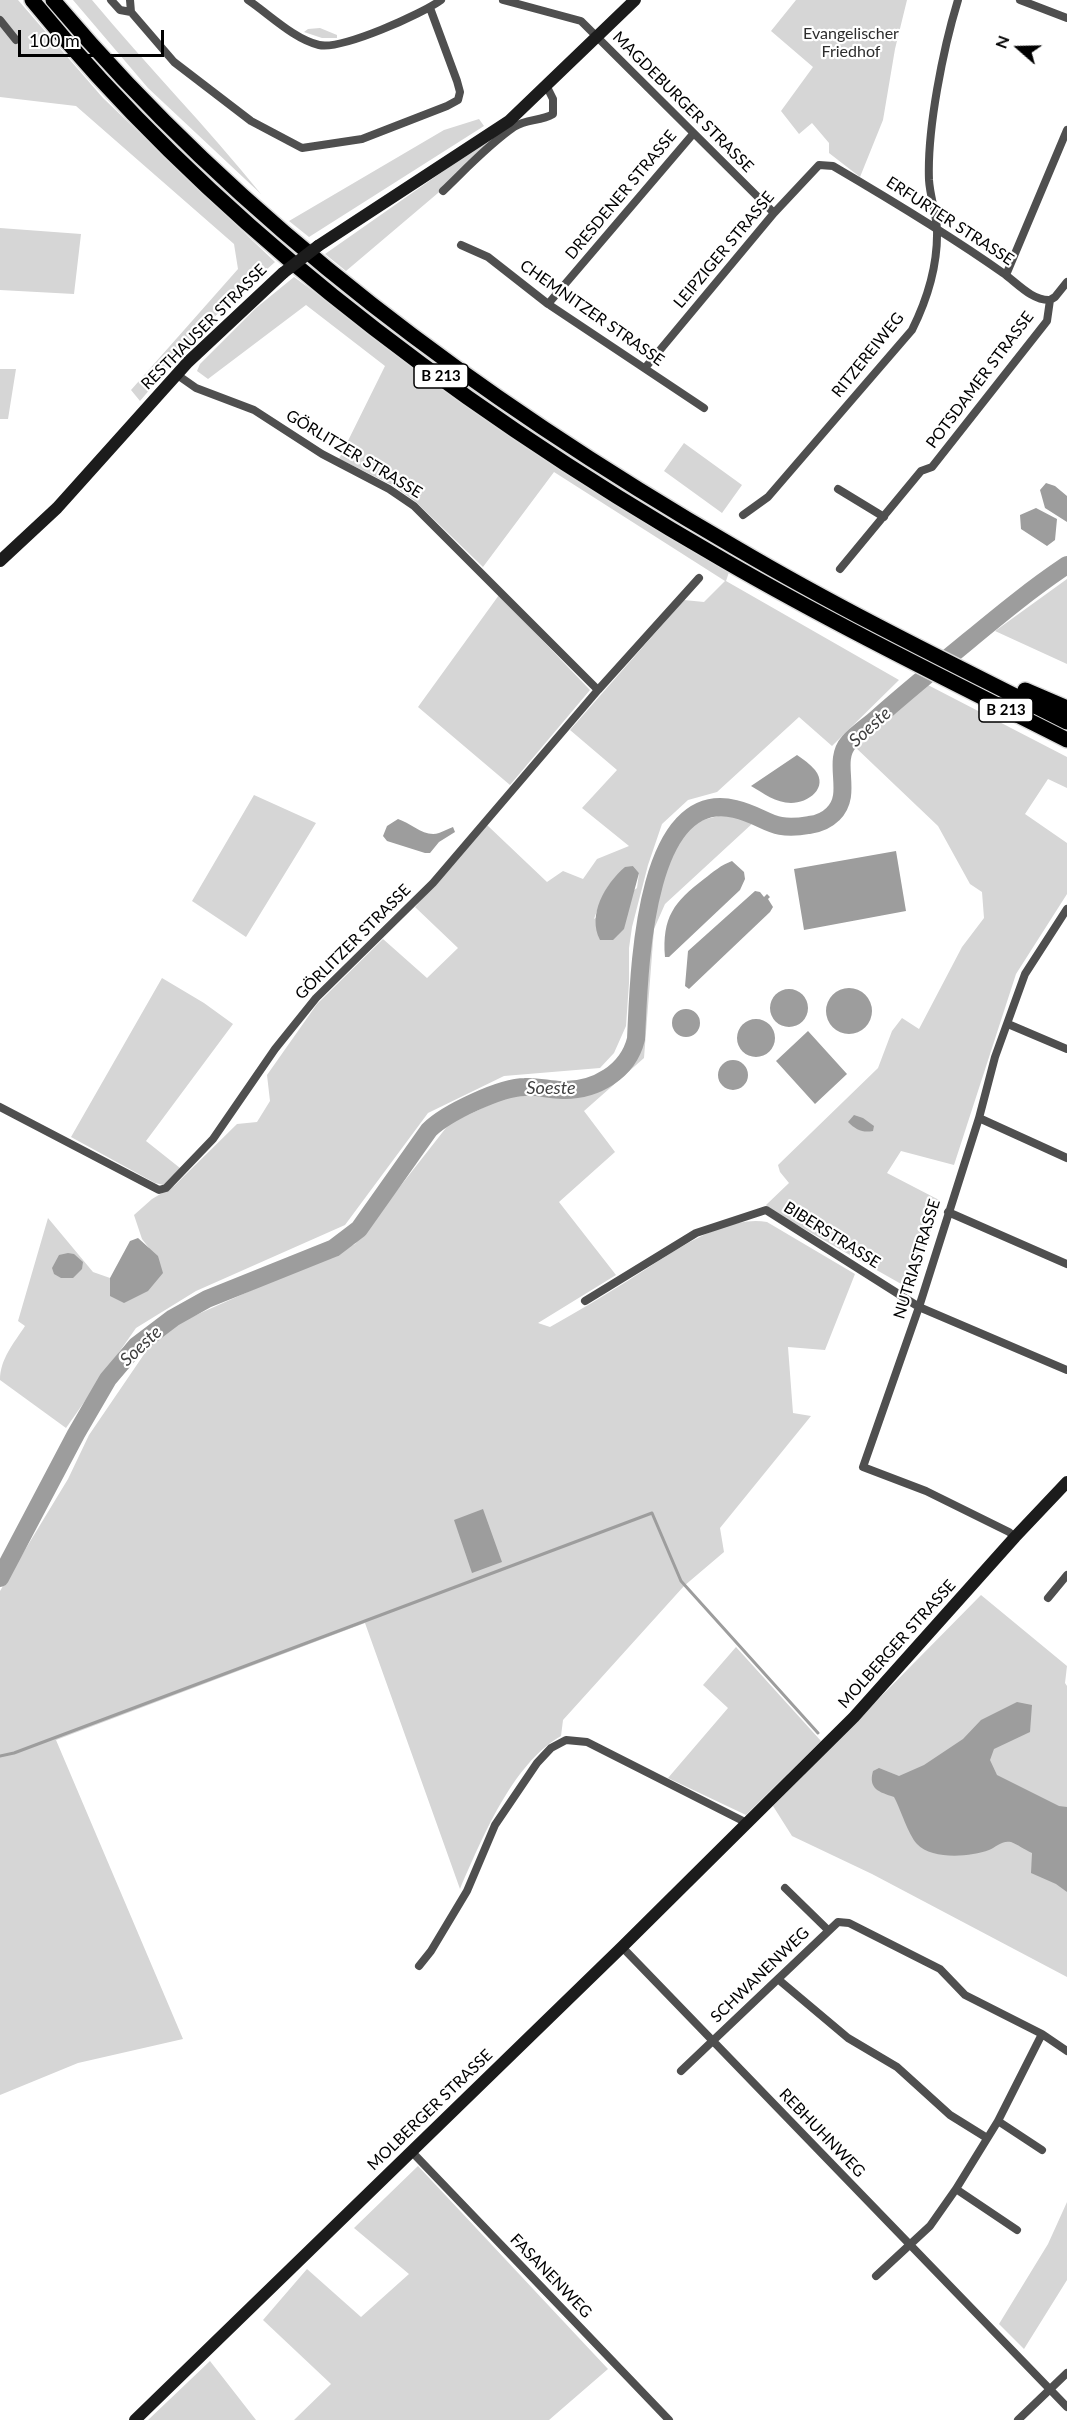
<!DOCTYPE html>
<meta charset="utf-8">
<style>
body{margin:0}
#map{position:relative;width:1067px;height:2420px;overflow:hidden;background:#fff;font-family:Lato,sans-serif}
canvas{display:block}
.north{position:absolute;left:989px;top:18px;width:60px;height:60px;-webkit-text-stroke:4px #fff;paint-order:stroke;rotate:290deg;font-size:16px;font-weight:700;line-height:24px;text-align:center;color:#000}
.north::after{content:'';display:block;margin:auto;width:21px;height:27px;background:#000;clip-path:polygon(50% 0,100% 100%,50% 72%,0 100%)}
.scale{position:absolute;left:18px;top:30px;width:146px;height:27px;box-sizing:border-box;border:3px solid #000;border-top:0;padding-left:8px;font-size:18px;line-height:21px;white-space:nowrap;color:#000;-webkit-text-stroke:4px #fff;paint-order:stroke}
</style>
<div id="map">
<canvas width="1067" height="2420"></canvas>
<div class="north">N</div>
<div class="scale">100 m</div>
</div>
<script>
const context = document.querySelector('canvas').getContext('2d');
context.lineJoin = 'round';
function fillPath(path, color) { context.fillStyle = color; context.fill(path, 'evenodd'); }
function strokePath(path, color, width, dash) { context.strokeStyle = color; context.lineWidth = width; context.lineCap = dash ? 'butt' : 'round'; context.setLineDash(dash || []); context.stroke(path); }
function label(font, color, halo, rows, align = 'center') {
  context.font = font + ' Lato,sans-serif'; context.lineWidth = 4.5; context.setLineDash([]); context.textBaseline = 'middle'; context.strokeStyle = halo; context.fillStyle = color; for (const [text, x, y, turn = 0] of rows) {
    context.save(); context.translate(x, y); context.rotate((+turn || 0) * Math.PI / 180); context.textAlign = isNaN(turn) ? turn : align; if (halo) context.strokeText(text, 0, 0); context.fillText(text, 0, 0); context.restore();
  }
}
const green = new Path2D(`
 M0 0H18L103 98 275 262 202 328 140 401 131 390 238 269 234 244 76 106 0 97Z
 M73 0H92C147 66 207 127 261 194L148 88Z
 M796 0H907L895 49 883 120 860 177 829 153V143L812 123 799 134 781 111 813 67 771 31Z
 M320 28 337 35V38H322L304 32 308 29Z
 M479 119 484 126 309 237 289 221 444 130Z
 M492 137 497 143 346 271 325 254Z
 M0 228 81 234 74 294 0 290Z
 M294 277 380 340 729 572 726 581 899 680 832 746 799 717 717 792 688 800 662 824 648 865 632 927 629 948V983L626 1026 614 1053 600 1068 504 1076 428 1113 345 1225 196 1291 136 1328 66 1428 0 1380C0 1359 14 1343 25 1326L18 1321 48 1218 93 1272 110 1278V1295L149 1248 142 1239 134 1215 152 1199 174 1186 237 1124 257 1122 270 1101 267 1075 317 1004 383 939 427 978 458 948 415 907 487 825 547 882 563 871 583 879 597 859 629 846 582 808 617 770 570 730 684 600 704 602 725 581 554 472 483 567 416 502 392 485 339 459 385 366 306 305 208 379 197 371 200 364 256 308ZM633 866 639 873 637 888 594 919C604 893 607 878 633 866Z
 M0 369H16L8 419H0Z
 M684 443 742 485 722 513 664 471Z
 M1067 579V664L995 631Z
 M499 595 590 690 510 785 418 707Z
 M926 684 1067 757V788L1048 779 1025 814 1067 843V894L1016 974 954 1165 901 1151 887 1173 941 1201 910 1289 769 1209 766 1205 789 1183 780 1172 778 1165 878 1068 892 1031 902 1018 919 1029 962 947 984 918 982 892 970 884 938 826 854 746 892 716Z
 M254 795 316 823 246 937 192 901Z
 M726 814 754 822 665 904 654 929 644 1058 584 1111 615 1152 559 1202 616 1275 538 1323 550 1327C577 1312 603 1296 629 1280 666 1257 722 1214 767 1222L855 1274 825 1350 788 1347 793 1413 811 1416 720 1528 724 1552 684 1586 563 1720 561 1736C512 1764 482 1839 460 1889L365 1623 56 1740 183 2039 78 2063 0 2095V1591L68 1479 89 1435 149 1347 176 1324 355 1244 449 1124 506 1097 583 1092 613 1081 637 1050 648 926 657 887 679 834 699 821Z
 M162 978 204 1003 233 1024 146 1141 180 1168 164 1185 155 1183 71 1137Z
 M981 1595 1067 1666 1065 1683 1067 1686V1977L872 1874 792 1836 773 1806Z
 M736 1647 821 1741 746 1815 668 1778 728 1708 703 1685Z
 M418 2166 608 2369 549 2420H294L331 2384 263 2320 307 2269 361 2317 409 2274 354 2228Z
 M1067 2202V2280L1024 2349 999 2324 1048 2244Z
 M210 2361 256 2420H148Z`);
const water = new Path2D(`
 M1046 483 1055 486 1067 496V522L1045 508 1040 490Z
 M1036 508 1057 519 1055 540 1047 546 1021 529 1020 515Z
 M797 755C803 759 810 764 815 770 829 788 808 803 791 803 776 803 763 793 751 786Z
 M398 819C411 823 425 838 439 833 444 831 448 829 453 827L455 832 439 842 430 853H425L387 841 383 836 387 826Z
 M896 851 906 911 804 930 794 869Z
 M732 861 744 872 745 879 740 890 669 957H665C662 917 674 902 704 879 713 872 721 865 732 861Z
 M633 866 639 873 624 929 613 940H600C587 915 605 884 625 867Z
 M755 891 760 892 764 897 767 894 770 897 768 899 773 907 770 912 689 989 685 986 688 951Z
 M826 1011a23 23 0 1 1 46 0a23 23 0 1 1-46 0Z
 M770 1008a19 19 0 1 1 38 0a19 19 0 1 1-38 0Z
 M672 1023a14 14 0 1 1 28 0a14 14 0 1 1-28 0Z
 M737 1038a19 19 0 1 1 38 0a19 19 0 1 1-38 0Z
 M808 1031 847 1074 815 1104 776 1061Z
 M718 1075a15 15 0 1 1 30 0a15 15 0 1 1-30 0Z
 M854 1115 863 1118 874 1126 873 1131C863 1133 856 1130 848 1122Z
 M138 1238 158 1256 163 1273 148 1291 124 1303 110 1296V1278L130 1241Z
 M68 1253 74 1254 83 1262 82 1269 73 1278H61L54 1274 52 1268 59 1255Z
 M483 1509 502 1562 472 1573 454 1520Z
 M1017 1702 1032 1705 1030 1732 994 1749 990 1760 997 1775 1059 1806 1067 1807V1892L1056 1884 1031 1873 1032 1853C1025 1850 1017 1844 1011 1842 1002 1840 996 1847 989 1850 970 1857 932 1860 917 1844 908 1834 901 1810 894 1797 879 1792 868 1789 873 1771L879 1768 899 1776 924 1765 963 1739 981 1720Z`);
const stream = new Path2D(`
 M0 1756 14 1753 652 1513 681 1581 818 1733`);
const river = new Path2D(`
 M0 1578 76 1434 108 1379 136 1346 173 1318 207 1299 334 1248 359 1229 429 1130C446 1113 501 1087 525 1087 537 1086 550 1090 562 1090 595 1091 628 1072 636 1039 639 983 641 786 735 809 768 817 770 832 809 825 818 824 826 821 833 814 854 794 831 762 849 742 857 733 868 726 877 718 897 700 918 683 939 665 981 631 1022 595 1067 565`);
const street = new Path2D(`
 M111 0 120 10 131 12 174 62 251 121 302 148 362 139 447 106 458 100 460 92 457 81 430 8
 M130 0 131 12
 M248 0C270 15 294 39 319 45 342 50 422 14 441 0
 M503 0 581 21 774 213
 M1020 0 1067 18
 M0 20 16 40
 M443 191C466 169 488 145 514 127 527 118 540 122 553 114V99L546 85
 M461 245 488 257 548 304 704 408
 M1006 275 1067 130
 M1050 300 1055 297 1067 282
 M548 304 693 134
 M645 368 774 213 819 165 833 166C891 200 948 234 1003 273 1016 282 1032 301 1050 300
 M176 374 196 388 254 410 322 454 389 489 414 506 598 690
 M838 489 884 517
 M743 515 768 497 912 330C927 300 938 264 937 229 936 213 930 196 929 180 927 129 943 49 958 0
 M840 569 921 471 932 467 1047 321 1050 300
 M1008 1024 1067 1049
 M0 1107 159 1190 166 1188 213 1139 275 1049 316 998 433 883 598 690 699 578
 M979 1118 1067 1158
 M948 1212 1067 1264
 M585 1301 696 1233 766 1210 919 1307 1067 1370
 M1015 1537 1009 1532 926 1491 863 1467 919 1307 979 1118 995 1057 1025 974 1067 909
 M1048 1598 1067 1575
 M785 1888 828 1930
 M622 1947 1067 2407
 M419 1966 431 1951 467 1891 495 1825 537 1763 551 1748 566 1740 587 1742 747 1823
 M779 1980 848 2038 897 2067 950 2115 987 2138
 M681 2071 838 1922 849 1923 940 1969 965 1995 1042 2034 1067 2051
 M998 2121 1042 2150
 M412 2152 669 2420
 M956 2189 1017 2230
 M876 2276 930 2226 956 2189 998 2121 1042 2034
 M1018 2420 1067 2373`);
const secondary = new Path2D(`
 M318 246 509 121 635 0
 M0 561 57 508 188 362 283 273
 M135 2420 622 1947 854 1717 1015 1537 1067 1482`);
const highway = new Path2D(`
 M32 0C219 230 469 414 725 561 836 625 952 682 1067 740
 M53 0C243 226 484 402 738 549 845 612 956 666 1067 722
 M1025 690 1067 708`);
const secondaryBridge = new Path2D(`
 M283 273 318 246`);
const shields = [
 [441,376,54],
 [1006,710,54]
];
const shieldNames = [
 ["B 213",441,376],
 ["B 213",1006,710]
];
const parkNames = [
 ["Evangelischer",851,34],
 ["Friedhof",851,52]
];
const streetNames = [
 ["MAGDEBURGER STRASSE",683,102,45],
 ["DRESDENER STRASSE",621,195,-50],
 ["ERFURTER STRASSE",950,221,33],
 ["LEIPZIGER STRASSE",724,250,-50],
 ["CHEMNITZER STRASSE",592,313,35],
 ["RESTHAUSER STRASSE",204,327,-45],
 ["RITZEREIWEG",868,355,-51],
 ["POTSDAMER STRASSE",980,380,-53],
 ["GÖRLITZER STRASSE",354,454,31],
 ["GÖRLITZER STRASSE",353,942,-45],
 ["BIBERSTRASSE",832,1235,32],
 ["NUTRIASTRASSE",917,1259,-73],
 ["MOLBERGER STRASSE",897,1644,-48],
 ["SCHWANENWEG",760,1975,-44],
 ["MOLBERGER STRASSE",430,2110,-44],
 ["REBHUHNWEG",822,2133,46],
 ["FASANENWEG",551,2276,46]
];
const waterNames = [
 ["Soeste",870,727,-42],
 ["Soeste",551,1088],
 ["Soeste",141,1346,-43]
];
fillPath(green, '#d6d6d6');
fillPath(water, '#9d9d9d');
strokePath(stream, '#9d9d9d', 3);
strokePath(river, '#9d9d9d', 18);
strokePath(highway, '#dbdbdb', 18);
strokePath(street, '#4f4f4f', 8);
strokePath(secondary, '#1c1c1c', 12);
strokePath(highway, '#000', 15);
strokePath(secondaryBridge, '#1c1c1c', 12);
for (const [x, y, w] of shields) { const box = new Path2D(); box.roundRect(x - w / 2, y - 12, w, 24, 4.5); context.fillStyle = '#fff'; context.fill(box); strokePath(box, '#000', 1.5); }
label('bold 15px', '#000', null, shieldNames);
label('16px', '#2d2d2d', '#fff', parkNames);
label('16px', '#000', '#fff', streetNames);
label('italic 18px', '#3e3e3e', '#fff', waterNames);
</script>
